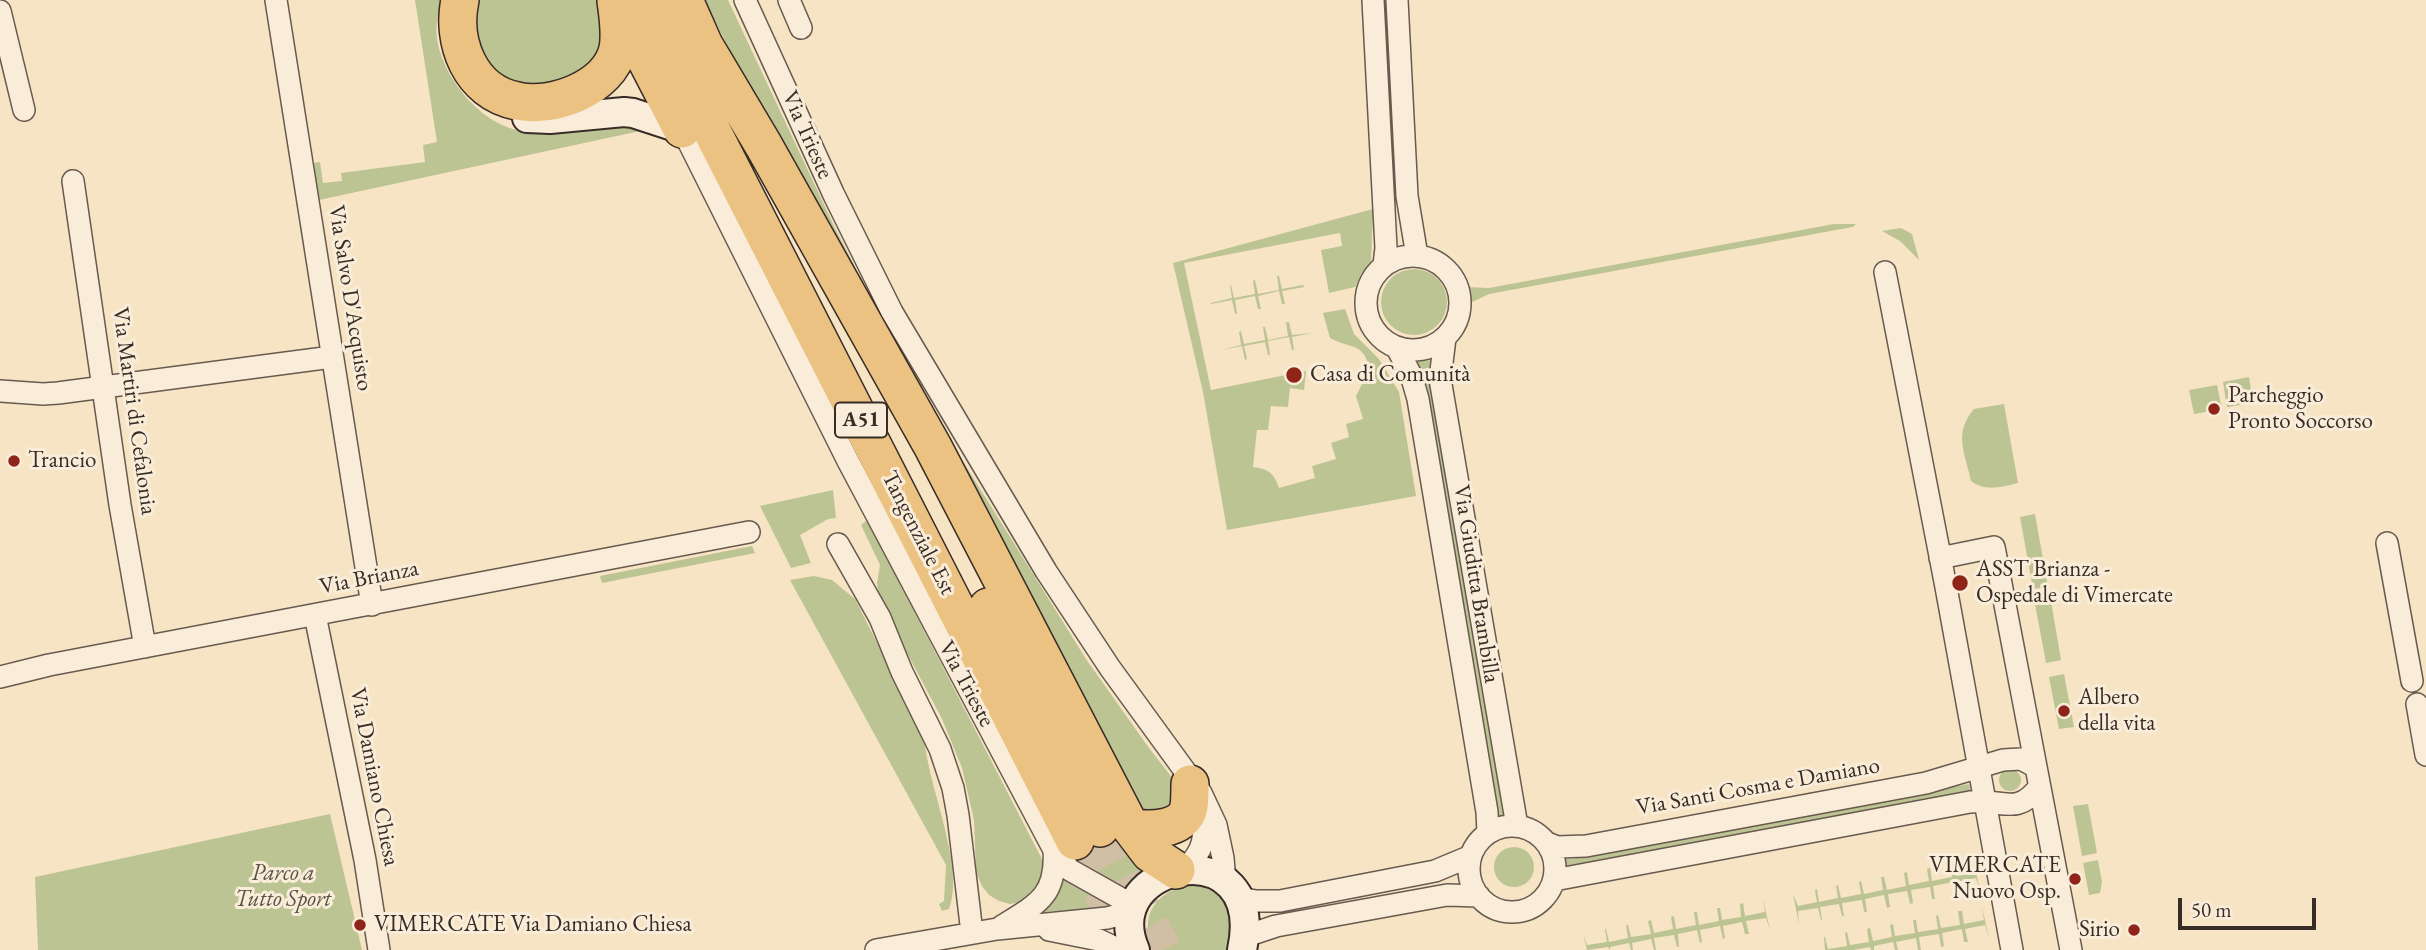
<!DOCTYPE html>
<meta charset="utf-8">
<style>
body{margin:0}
#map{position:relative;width:2426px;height:950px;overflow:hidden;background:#f6e4c5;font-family:"EB Garamond",serif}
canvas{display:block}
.scale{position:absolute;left:2178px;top:898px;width:138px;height:32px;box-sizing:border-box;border:4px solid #382c26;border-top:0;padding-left:9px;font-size:21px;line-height:24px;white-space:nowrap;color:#382c26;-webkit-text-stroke:5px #f9edd9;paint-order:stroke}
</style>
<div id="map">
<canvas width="2426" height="950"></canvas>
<div class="scale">50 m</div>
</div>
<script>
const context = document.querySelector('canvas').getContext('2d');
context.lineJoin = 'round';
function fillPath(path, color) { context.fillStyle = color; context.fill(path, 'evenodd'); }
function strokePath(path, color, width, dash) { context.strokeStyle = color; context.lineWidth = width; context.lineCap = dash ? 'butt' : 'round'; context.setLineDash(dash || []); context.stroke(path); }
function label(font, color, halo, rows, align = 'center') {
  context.font = font + ' "EB Garamond",serif'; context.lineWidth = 6; context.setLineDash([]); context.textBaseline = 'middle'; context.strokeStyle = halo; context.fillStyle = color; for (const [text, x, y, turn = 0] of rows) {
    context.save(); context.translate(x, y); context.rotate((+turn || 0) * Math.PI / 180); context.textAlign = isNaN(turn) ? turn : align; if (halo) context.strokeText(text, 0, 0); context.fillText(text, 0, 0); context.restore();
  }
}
const green = new Path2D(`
 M415 0H441C439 11 435 26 437 38 442 77 482 127 524 131 547 133 581 123 605 122 621 122 638 126 654 128L319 200 314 163 320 162 323 183 342 181 341 173 425 162 423 145 437 142Z
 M471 0H600L605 17 600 63 556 92 491 80 469 10Z
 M704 0H728L835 228 889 333 936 418 1086 659 1149 748 1174 780 1182 799 1149 824 820 223Z
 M1373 209 1371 263 1361 274 1355 287 1329 293 1321 250 1342 246 1340 233 1184 263 1211 390 1306 371 1304 390 1290 388 1288 407 1271 406 1268 430H1257L1253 467C1269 469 1274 473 1279 488L1315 478 1312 466 1336 459 1331 443 1349 437 1346 424 1363 419 1356 396C1364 381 1376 361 1358 349 1349 344 1340 344 1330 338L1323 313 1345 309 1354 334 1379 359 1399 392 1416 496 1227 530 1203 392 1173 263Z
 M1834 224H1856L1853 227 1836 230 1489 294 1470 303 1467 287 1489 288Z
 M1901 228 1912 234 1919 260 1900 241 1882 231Z
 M1381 302a33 33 0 1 1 66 0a33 33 0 1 1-66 0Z
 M1277 276H1279L1282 289 1303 285 1304 287 1282 291 1285 304H1282L1279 291 1258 296 1261 309H1258L1255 296 1235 300 1237 313 1235 314 1232 300 1211 304V303L1232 298 1230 285H1231L1234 298 1255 294 1253 281 1255 280 1258 294 1279 290Z
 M1286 322H1289L1292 335 1313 333 1292 337 1294 350H1292L1289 337 1268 341 1270 355H1268L1265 342 1244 346 1247 359 1245 360 1242 346 1221 350 1241 345 1239 332 1241 331 1244 344 1265 340 1263 327H1265L1268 340 1288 336Z
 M1430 360 1429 373 1434 406 1508 816 1495 818 1497 802 1422 379 1415 362Z
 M2249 377 2253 403 2227 407 2223 382Z
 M2217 385 2222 409 2194 414 2189 390Z
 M2004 404 2018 483C2001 487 1986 492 1971 481 1965 452 1953 434 1974 409Z
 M833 490 836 518 828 519 800 535 811 563 791 568 760 506Z
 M2035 514 2048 587 2033 589 2020 517Z
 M867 520 1044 863 1040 888 1021 902 1010 904 999 901 989 895 982 886 976 872 974 820 962 768 942 719 879 600 877 583 880 565 861 525Z
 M752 546 755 553 602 583 600 576Z
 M814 576 832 580 855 599 924 736C927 784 966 867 949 909L942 911 939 904 944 901 946 865 790 580Z
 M2051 601 2061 660 2046 663 2035 604Z
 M2064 674 2074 727 2059 729 2049 677Z
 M1999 780a11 11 0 1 1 22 0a11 11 0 1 1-22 0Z
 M1969 784 1971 792 1567 868 1564 858 1571 859Z
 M2088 804 2097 853 2082 856 2073 806Z
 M330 814 362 950H38L35 877Z
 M1115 828 1150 869 1129 893C1109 878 1084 872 1065 854Z
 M1494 867a20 20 0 1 1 40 0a20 20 0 1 1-40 0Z
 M1973 860 1980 890 1976 878 1956 882 1959 894 1955 895 1953 882 1933 886 1935 899H1932L1930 887 1911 890 1913 903 1910 904 1907 891 1888 894 1890 907 1887 908 1884 895 1865 899 1867 912H1864L1862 900 1842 903 1844 916H1842L1839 904 1820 907 1822 920H1821L1818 908 1798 911 1799 924 1793 894 1798 906 1817 902 1815 890 1817 889 1819 902 1838 898 1836 886 1838 885 1841 898 1861 894 1859 882 1861 881 1864 894 1883 890 1881 877H1884L1887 890 1906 886 1904 873 1907 872 1909 885 1929 881 1927 869 1930 868 1932 881 1952 877 1950 864H1953L1956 876 1975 873Z
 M2098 860 2102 882 2100 893 2089 895 2083 863Z
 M1062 878 1116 907 1043 912 1041 910Z
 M1193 884C1221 891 1234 904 1230 933 1229 940 1229 944 1226 950H1156C1135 917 1158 889 1193 884Z
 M1763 899 1770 930 1766 918 1746 921 1749 934H1745L1742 922 1723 926 1725 938 1723 939 1720 926 1700 930 1702 942 1700 943 1697 930 1678 934 1679 947H1677L1674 935 1654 938 1656 950H1654L1651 939 1632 943 1633 950H1631L1629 943 1610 947V950L1608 947 1587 950 1583 933 1587 945 1607 942 1605 929H1606L1609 942 1628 938 1626 925H1628L1631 937 1651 934 1648 921 1651 920 1654 933 1673 929 1671 917 1674 916 1676 929 1696 925 1694 912H1697L1699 925 1719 921 1717 908H1720L1722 920 1741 917 1740 904 1743 903 1745 916 1765 912Z
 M1982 907 1989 938 1985 925 1965 929 1968 942H1964L1962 929 1942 933 1944 946 1941 947 1939 934 1919 937 1921 950H1918L1916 938 1896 942 1898 950H1895L1893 942 1874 946V950H1871L1870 947 1853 950H1825L1824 937H1825L1828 949 1847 946 1845 933 1847 932 1850 945 1869 942 1867 929 1870 928 1873 941 1892 937 1890 925 1893 924 1895 936 1915 933 1913 920H1916L1918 932 1938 929 1936 916 1938 915 1941 928 1960 925 1958 911H1962L1964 924 1984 920Z`);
const highwayTunnel = new Path2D(`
 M1100 828 1163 950
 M1075 841 1133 950`);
const street = new Path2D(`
 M276 0 372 605
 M745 0 834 195 892 312 1046 571 1110 668 1201 793 1216 825 1223 858 1225 882
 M789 0 801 28
 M1373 0 1386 248 1384 265
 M1397 0 1407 196 1417 256
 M0 11 24 110
 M682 129 848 461 1054 850 1070 870 1134 906
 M73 181 120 505 145 647
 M1366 303a47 47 0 1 1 94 0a47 47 0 1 1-94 0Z
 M1885 272 1946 587 2012 950
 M1445 338 1440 379 1517 826
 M1397 348 1411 375 1418 399 1487 812 1488 833
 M0 391 43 394 58 393 332 357
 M2387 543 2412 681
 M838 544 880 618 902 672 940 749 953 788 958 815 972 933
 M1940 558 1994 547 2071 950
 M315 615 365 860 379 950
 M0 677 49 665 749 532
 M2417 704 2426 755
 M1469 869a43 43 0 1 1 86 0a43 43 0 1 1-86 0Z
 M1547 843 1557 847 1586 846 1926 783 2003 760 2021 759 2036 767
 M1185 869C1204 851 1207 836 1200 811
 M1554 880 1970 802C2000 798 2017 817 2039 787
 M1239 898 1256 901H1280L1435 871 1471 856
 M1002 926C1038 904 1057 895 1054 850
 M1049 930 1099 940 1120 950
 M1246 936 1276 926 1447 895 1479 896
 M876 950 997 929 1107 918 1132 912`);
const secondary = new Path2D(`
 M527 118 550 119 624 112 633 113 682 129
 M1135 950C1096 860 1268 828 1242 950`);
const highway = new Path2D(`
 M460 0C451 42 470 92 517 101 553 109 609 88 618 49 621 33 618 16 616 1
 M645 0 1075 841
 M684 0 704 45 764 146 933 447 1131 828 1150 853 1176 870
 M620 9 682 129
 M988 607 1100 828
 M1131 828C1150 830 1184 831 1189 807 1190 799 1190 791 1190 784`);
const markers = [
 [1294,375,9,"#8f2418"],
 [2214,409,7,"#8f2418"],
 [14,461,7,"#8f2418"],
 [1960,583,9,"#8f2418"],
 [2064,711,7,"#8f2418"],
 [2075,879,7,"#8f2418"],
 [360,925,7,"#8f2418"],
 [2134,930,7,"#8f2418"]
];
const shields = [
 [861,420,52]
];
const shieldNames = [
 ["A51",861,420]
];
const streetNames = [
 ["Via Trieste",807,135,66],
 ["Via Salvo D'Acquisto",350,298,81],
 ["Via Martiri di Cefalonia",134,411,82],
 ["Tangenziale Est",918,533,63],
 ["Via Brianza",369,578,-11],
 ["Via Giuditta Brambilla",1476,584,81],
 ["Via Trieste",966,684,62],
 ["Via Damiano Chiesa",374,777,79],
 ["Via Santi Cosma e Damiano",1758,787,-10]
];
const poiNames = [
 ["Casa di Comunità",1310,375],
 ["Parcheggio",2228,396],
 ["Pronto Soccorso",2228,422],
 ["Trancio",28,461],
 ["ASST Brianza -",1976,570],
 ["Ospedale di Vimercate",1976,596],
 ["Albero",2078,698],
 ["della vita",2078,724],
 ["VIMERCATE",2061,866,"right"],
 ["Nuovo Osp.",2061,892,"right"],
 ["VIMERCATE Via Damiano Chiesa",374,925],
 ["Sirio",2120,930,"right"]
];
const parkNames = [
 ["Parco a",283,874],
 ["Tutto Sport",283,900]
];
fillPath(green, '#bdc494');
strokePath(highwayTunnel, '#d0bfa5', 37, [37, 18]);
strokePath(street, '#685a4e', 24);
strokePath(secondary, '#382c26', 32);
strokePath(highway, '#382c26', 40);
strokePath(street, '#f9edd9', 21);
strokePath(secondary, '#f9edd9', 28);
strokePath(highway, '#ebc282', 37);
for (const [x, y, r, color] of markers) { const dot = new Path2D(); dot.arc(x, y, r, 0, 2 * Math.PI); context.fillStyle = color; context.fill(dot); strokePath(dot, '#f9edd9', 2.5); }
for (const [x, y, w] of shields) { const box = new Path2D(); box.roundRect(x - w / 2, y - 17.5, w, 35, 5); context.fillStyle = '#f9edd9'; context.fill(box); strokePath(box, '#382c26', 2); }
label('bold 21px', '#382c26', null, shieldNames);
label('23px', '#382c26', '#f9edd9', streetNames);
label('23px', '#382c26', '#f9edd9', poiNames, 'left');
label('italic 23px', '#595242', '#f9edd9', parkNames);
</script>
